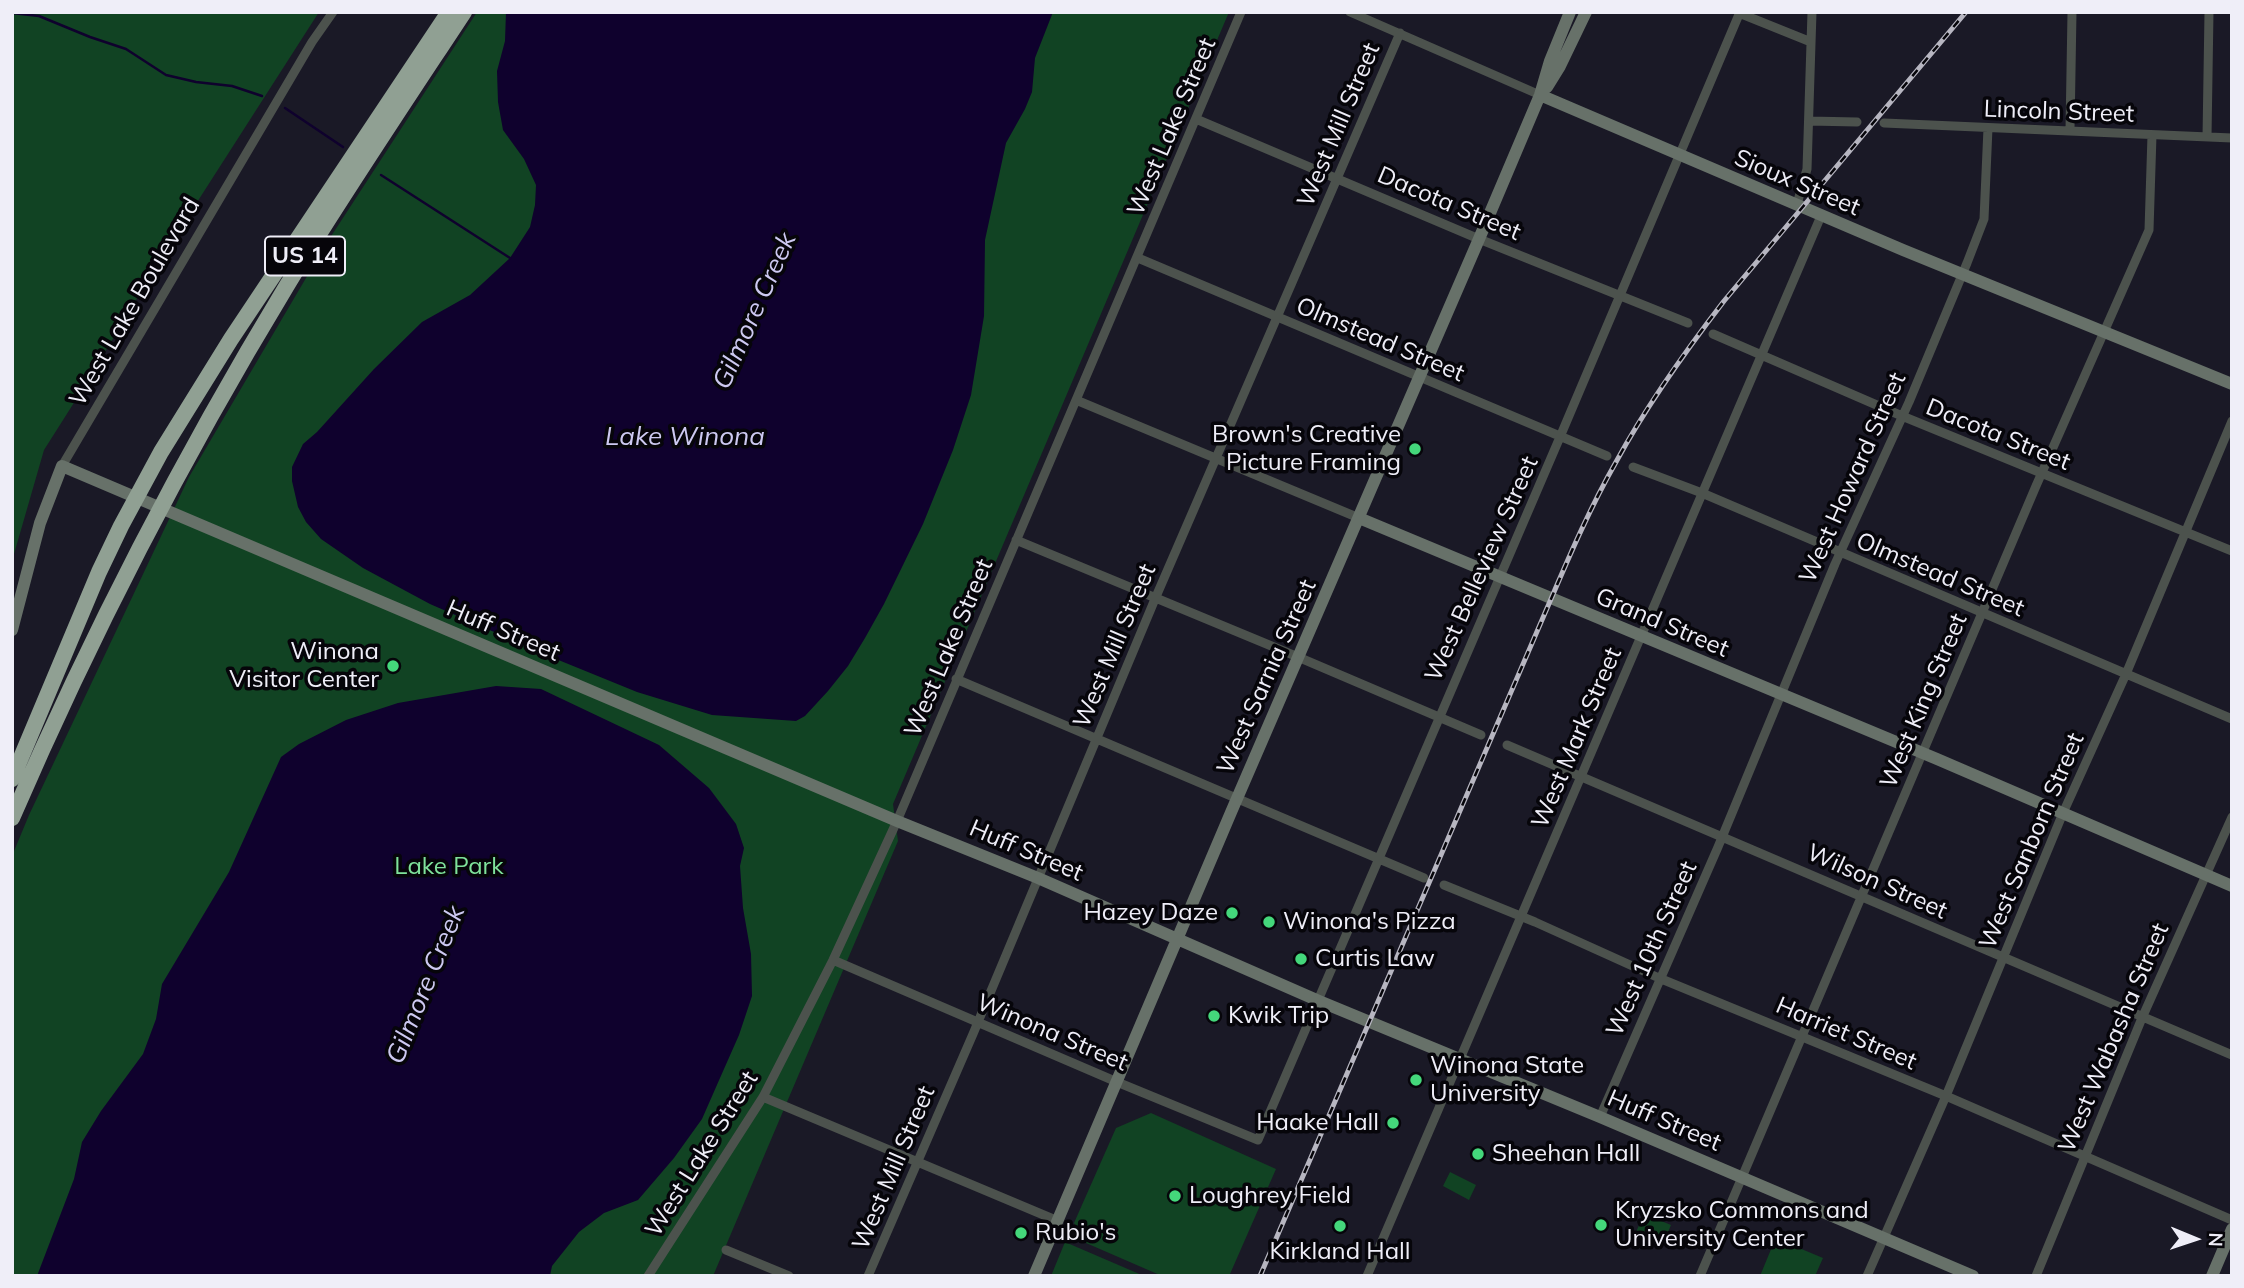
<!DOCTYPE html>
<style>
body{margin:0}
#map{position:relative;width:2244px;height:1288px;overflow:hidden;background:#1a1926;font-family:Mulish,sans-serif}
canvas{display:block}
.frame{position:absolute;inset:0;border:14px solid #efeef8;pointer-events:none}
.north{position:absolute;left:2160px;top:1204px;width:70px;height:70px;-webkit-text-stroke:5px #06050a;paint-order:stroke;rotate:92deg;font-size:19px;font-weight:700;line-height:28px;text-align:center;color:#efeef8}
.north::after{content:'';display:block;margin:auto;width:24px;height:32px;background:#efeef8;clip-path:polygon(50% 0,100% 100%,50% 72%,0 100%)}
</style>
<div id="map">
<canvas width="2244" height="1288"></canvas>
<div class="frame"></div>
<div class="north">N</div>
</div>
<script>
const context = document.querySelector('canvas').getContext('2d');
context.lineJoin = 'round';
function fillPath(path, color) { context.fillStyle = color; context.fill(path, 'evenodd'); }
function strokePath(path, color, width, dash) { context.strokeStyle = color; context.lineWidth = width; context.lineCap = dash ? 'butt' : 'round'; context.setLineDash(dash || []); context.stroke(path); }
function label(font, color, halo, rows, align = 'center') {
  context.font = font + ' Mulish,sans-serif'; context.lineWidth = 7; context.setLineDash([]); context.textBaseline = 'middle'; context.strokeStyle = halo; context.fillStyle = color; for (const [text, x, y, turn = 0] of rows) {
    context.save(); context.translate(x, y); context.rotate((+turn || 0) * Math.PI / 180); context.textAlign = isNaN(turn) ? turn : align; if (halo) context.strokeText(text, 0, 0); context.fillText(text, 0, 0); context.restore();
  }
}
const green = new Path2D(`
 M12 12H319L160 260 84 387 44 450 12 561Z
 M477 12H1229L893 804 898 841 713 1276H12V856L29 815 189 477 326 244Z
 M1151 1113 1276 1169 1230 1274 1162 1276 1086 1243 1074 1223 1116 1128Z
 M1450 1172 1476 1185 1469 1200 1443 1186Z
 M1644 1214 1671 1225 1663 1244 1636 1232Z
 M1780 1240 1823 1258 1815 1276H1760L1774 1242 1778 1243Z
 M1065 1242 1144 1276H1051Z`);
const water = new Path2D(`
 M506 12H1053L1035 58 1032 92 1025 109 1006 143 985 240 984 316 971 395 953 450 923 524 884 604 865 638 848 666 828 691 805 716 796 721 712 715 637 692 556 659 430 604 363 568 321 539 306 522 298 507 292 481V467L303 444 317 432 374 369 422 322 470 295 510 258 530 227 535 205 536 185 524 159 503 130 498 102 497 71 505 41Z
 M496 686 541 689 659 745 709 788 736 824 744 848 740 866 743 908 751 954 752 996 739 1035 720 1078 702 1119 674 1158 638 1200 604 1213 579 1232 552 1266 550 1276H37L74 1179 82 1142 101 1111 143 1054 156 1019 162 984 229 872 281 757 299 744 346 720 398 703Z`);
const stream = new Path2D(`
 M12 13 39 16 90 37 126 49 166 75 196 82 232 86 262 96
 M285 108 343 147
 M381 175 510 258`);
const street = new Path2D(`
 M1350 12 1540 95
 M1739 13 1811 42
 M1196 119 1479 239 1688 323
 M1809 121 1857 122
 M1884 123 2232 138
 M2070 130 2072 12
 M2207 137 2209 12
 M1797 204 1807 169 1812 12
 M1138 258 1607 456
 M1713 334 1902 416 2232 551
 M1076 400 1359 518
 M62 466 312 42 333 12
 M1633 467 1702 493 2232 719
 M1016 540 1298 657 1481 735
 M956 679 1424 878
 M1507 745 2232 1055
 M1444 885 1535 922 1659 978 1946 1096 2232 1220
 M833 960 1117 1082 1258 1140 1560 437 1740 12
 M763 1097 1058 1221
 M1600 1117 1718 847 1835 564 1909 402 1967 263 1984 219 1988 128
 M726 1250 789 1276
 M648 1276 763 1097 833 960 897 821 1241 12
 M868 1276 973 1034 1155 599 1400 33
 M1367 1276 1821 216
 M1700 1276 2036 486 2149 230 2152 135
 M1867 1276 1946 1096 2063 813 2126 674 2232 421
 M2036 1276 2142 1018 2232 817`);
const secondary = new Path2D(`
 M1547 87 1560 66 1586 12
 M1540 95 1903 250 2232 384
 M1359 518 1937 759 2232 886
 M12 630 40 523 62 466 897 821 1038 878 1319 1001 1600 1117 1973 1276
 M1034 1276 1232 810 1479 239 1540 95 1550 61 1570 12
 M2212 1276 2232 1229`);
const highway = new Path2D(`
 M12 779 99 572 121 526 161 452 231 339 449 12
 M12 818C91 635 183 457 286 287 343 194 404 103 464 12`);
const rail = new Path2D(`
 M1260 1276 1551 599C1571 552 1591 506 1616 462 1647 405 1684 353 1724 301L1966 12`);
const markers = [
 [1415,449,7,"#44d77b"],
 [393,666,7,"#44d77b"],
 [1232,913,7,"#44d77b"],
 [1269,922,7,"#44d77b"],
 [1301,959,7,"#44d77b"],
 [1214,1016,7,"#44d77b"],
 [1416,1080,7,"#44d77b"],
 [1393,1123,7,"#44d77b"],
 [1478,1154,7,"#44d77b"],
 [1175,1196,7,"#44d77b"],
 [1601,1225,7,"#44d77b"],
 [1340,1226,7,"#44d77b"],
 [1021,1233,7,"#44d77b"]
];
const shields = [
 [305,256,80]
];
const shieldNames = [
 ["US 14",305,256]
];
const streetNames = [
 ["Lincoln Street",2059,112,2],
 ["West Mill Street",1339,125,-67],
 ["West Lake Street",1172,127,-67],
 ["Sioux Street",1797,183,23],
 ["Dacota Street",1449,204,23],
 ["West Lake Boulevard",135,302,-60],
 ["Olmstead Street",1380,340,23],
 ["Dacota Street",1998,435,22],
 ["West Howard Street",1853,478,-66],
 ["West Belleview Street",1482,569,-66],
 ["Olmstead Street",1940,575,23],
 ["Grand Street",1662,623,23],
 ["Huff Street",503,631,23],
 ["West Mill Street",1115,646,-67],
 ["West Lake Street",949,648,-67],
 ["West Sarnia Street",1267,677,-66],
 ["West King Street",1924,701,-67],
 ["West Mark Street",1577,738,-67],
 ["West Sanborn Street",2032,841,-67],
 ["Huff Street",1026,851,23],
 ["Wilson Street",1877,882,24],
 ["West 10th Street",1652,949,-66],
 ["Winona Street",1052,1033,23],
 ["Harriet Street",1846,1034,23],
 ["West Wabasha Street",2114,1038,-67],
 ["Huff Street",1664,1121,23],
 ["West Lake Street",702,1154,-58],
 ["West Mill Street",894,1168,-67]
];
const poiNames = [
 ["Brown's Creative",1401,435,"right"],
 ["Picture Framing",1401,463,"right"],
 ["Winona",379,652,"right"],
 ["Visitor Center",379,680,"right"],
 ["Hazey Daze",1218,913,"right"],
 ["Winona's Pizza",1283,922],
 ["Curtis Law",1315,959],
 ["Kwik Trip",1228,1016],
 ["Winona State",1430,1066],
 ["University",1430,1094],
 ["Haake Hall",1379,1123,"right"],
 ["Sheehan Hall",1492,1154],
 ["Loughrey Field",1189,1196],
 ["Kryzsko Commons and",1615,1211],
 ["University Center",1615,1239],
 ["Rubio's",1035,1233],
 ["Kirkland Hall",1340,1252,"center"]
];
const parkNames = [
 ["Lake Park",449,867]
];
const waterNames = [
 ["Gilmore Creek",755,311,-66],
 ["Lake Winona",685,437],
 ["Gilmore Creek",426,985,-68]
];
fillPath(green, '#114323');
fillPath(water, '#0f012d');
strokePath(stream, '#0f012d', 2.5);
strokePath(street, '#4c524d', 9);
strokePath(secondary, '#677169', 12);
strokePath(highway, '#90a093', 16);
strokePath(rail, '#b7b6c1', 5);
strokePath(rail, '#06050a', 2.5, [8]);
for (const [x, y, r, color] of markers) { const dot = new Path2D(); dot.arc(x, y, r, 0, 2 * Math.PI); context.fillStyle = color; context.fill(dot); strokePath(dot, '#06050a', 2.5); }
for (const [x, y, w] of shields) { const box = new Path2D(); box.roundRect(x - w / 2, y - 19.5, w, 39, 5); context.fillStyle = '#06050a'; context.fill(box); strokePath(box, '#efeef8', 2); }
label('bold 23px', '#efeef8', null, shieldNames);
label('24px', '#efeef8', '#06050a', streetNames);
label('24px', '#efeef8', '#06050a', poiNames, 'left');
label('24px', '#7fe29b', '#06050a', parkNames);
label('italic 26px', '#cdc9f1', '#06050a', waterNames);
</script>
